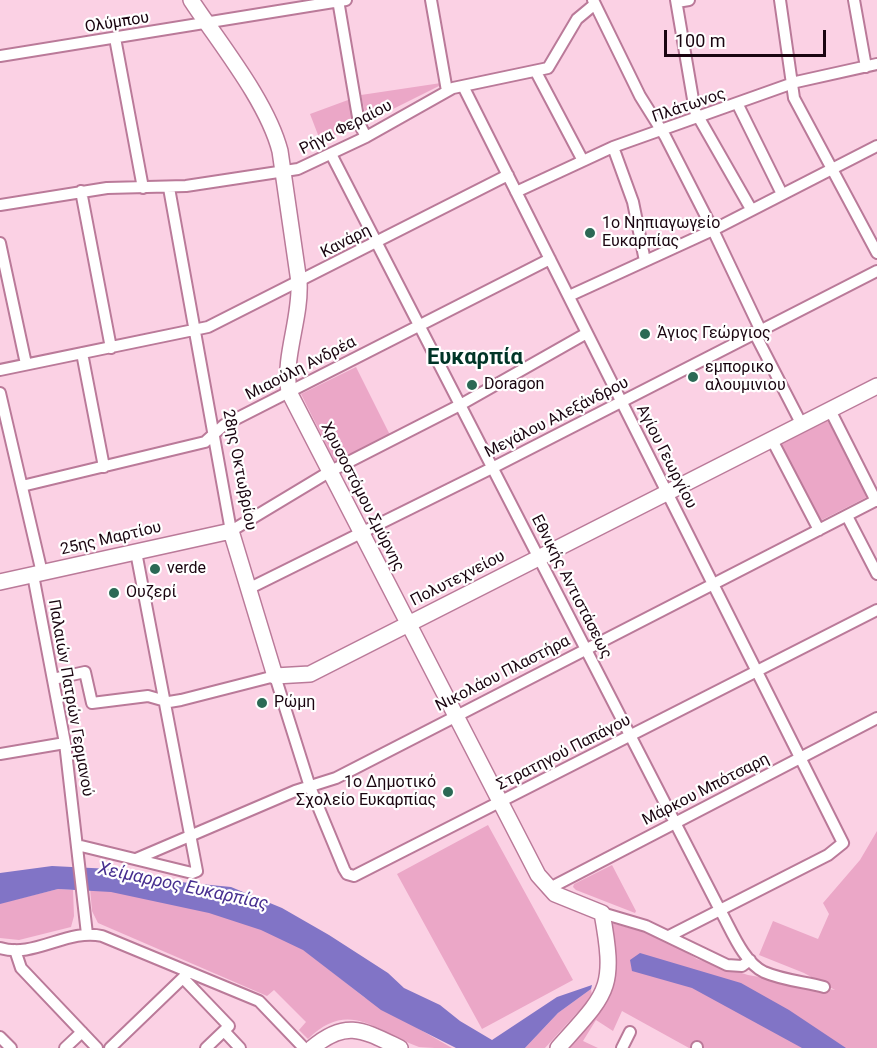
<!DOCTYPE html>
<meta charset="utf-8">
<style>
body{margin:0}
#map{position:relative;width:877px;height:1048px;overflow:hidden;background:#fbd1e4;font-family:Roboto,sans-serif}
canvas{display:block}
.scale{position:absolute;left:664px;top:30px;width:162px;height:27px;box-sizing:border-box;border:3px solid #1a0510;border-top:0;padding-left:8px;font-size:18px;line-height:21px;white-space:nowrap;color:#1a0510;-webkit-text-stroke:4px #fff;paint-order:stroke}
</style>
<div id="map">
<canvas width="877" height="1048"></canvas>
<div class="scale">100 m</div>
</div>
<script>
const context = document.querySelector('canvas').getContext('2d');
context.lineJoin = 'round';
function fillPath(path, color) { context.fillStyle = color; context.fill(path, 'evenodd'); }
function strokePath(path, color, width, dash) { context.strokeStyle = color; context.lineWidth = width; context.lineCap = dash ? 'butt' : 'round'; context.setLineDash(dash || []); context.stroke(path); }
function label(font, color, halo, rows, align = 'center') {
  context.font = font + ' Roboto,sans-serif'; context.lineWidth = 4.5; context.setLineDash([]); context.textBaseline = 'middle'; context.strokeStyle = halo; context.fillStyle = color; for (const [text, x, y, turn = 0] of rows) {
    context.save(); context.translate(x, y); context.rotate((+turn || 0) * Math.PI / 180); context.textAlign = isNaN(turn) ? turn : align; if (halo) context.strokeText(text, 0, 0); context.fillText(text, 0, 0); context.restore();
  }
}
const green = new Path2D(`
 M441 83V85L367 122 361 95Z
 M348 100 358 126 320 140 310 114Z
 M356 367 390 435 335 462 301 394Z
 M826 417 867 497 820 521 780 442Z
 M488 825 573 980 482 1029 397 874Z
 M877 831V1048H689L622 1011 613 1031 596 1020 583 1041 598 1048H554L605 991 611 923 660 936 697 959 748 975 835 990 804 973 759 955 773 921 818 939 829 914 823 903 860 860Z
 M612 865 636 911 635 913 576 890 573 887 574 884Z
 M89 877 261 916 364 997 452 1048C442 1048 428 1048 419 1047 377 1032 349 998 308 1039L299 1030 306 1022 274 990 267 996 98 923 92 911Z
 M58 889 73 890 74 916 71 927 19 940 0 938V895L1 903Z
 M591 989 592 995 586 1003 545 1048H525L558 1013Z`);
const water = new Path2D(`
 M52 866 111 869 170 881 231 887 282 908 329 935 388 973 404 988 440 1005 460 1021 492 1040 557 997 592 985 591 989 558 1013 525 1048H456L381 1010 303 950 261 930 209 913 111 892 58 889 0 904V873Z
 M640 953 741 983 789 1010 846 1048H802L692 988 632 971 630 960Z`);
const street = new Path2D(`
 M338 0 359 123 366 137
 M431 0 447 91
 M593 0 640 96 665 136 713 230 760 329
 M676 0 695 111 751 209
 M780 0 794 98 877 253
 M854 0 866 67
 M677 2 689 0
 M115 38 143 188
 M0 56 346 0
 M536 72 582 159
 M463 86 843 843 828 855 669 936
 M738 105 782 194
 M613 147 633 202 645 261
 M331 154 720 910C731 929 743 962 764 972 782 980 805 982 824 987
 M169 188 231 531 329 472 460 405 587 333
 M81 191 111 348
 M516 192 613 147 796 82 877 64
 M0 205 107 188 186 186 298 169 366 137 453 88 548 68 577 19 595 4
 M0 243 26 364
 M569 296 713 230 877 146
 M754 332 802 425
 M82 353 104 467
 M0 370 208 327 508 175
 M0 393 42 573
 M830 410 876 501
 M772 440 819 530
 M22 486 205 442 224 425 550 259
 M847 516 877 574
 M33 575 65 743 87 934
 M250 588 492 468 877 271
 M53 679 85 672 92 703 148 696 169 702 181 700 275 676 310 787 344 869 347 874 354 876 877 610
 M0 754 65 743
 M77 845 192 873 197 871 136 552
 M136 859 295 791 336 778 877 500
 M548 889 877 718
 M602 913 646 926 727 965 742 966 750 960
 M0 948C33 959 68 928 102 936L259 1001 304 1048
 M15 950 21 968 97 1048
 M183 978 229 1026 206 1048
 M224 1031 240 1048
 M0 1037 11 1048
 M65 1048 82 1032
 M110 1048 189 972
 M622 1048 630 1032
 M697 1048V1047`);
const secondary = new Path2D(`
 M191 0C220 44 267 101 280 151L299 282C301 319 283 356 289 392L538 875 555 894 602 913C616 990 608 992 558 1048
 M0 582 231 531 275 676 310 674 877 386
 M312 1048C346 1019 363 1030 400 1048`);
const markers = [
 [590,233,6,"#2c6955"],
 [645,334,6,"#2c6955"],
 [693,377,6,"#2c6955"],
 [472,385,6,"#2c6955"],
 [155,569,6,"#2c6955"],
 [114,593,6,"#2c6955"],
 [262,703,6,"#2c6955"],
 [448,792,6,"#2c6955"]
];
const streetNames = [
 ["Ολύμπου",117,23,-9],
 ["Πλάτωνος",689,106,-19],
 ["Ρήγα Φεραίου",346,128,-27],
 ["Κανάρη",346,242,-27],
 ["Μιαούλη Ανδρέα",301,369,-27],
 ["Μεγάλου Αλεξάνδρου",557,418,-27],
 ["Αγίου Γεωργίου",666,457,63],
 ["28ης Οκτωβρίου",239,470,79],
 ["Χρυσοστόμου Σμύρνης",362,497,63],
 ["25ης Μαρτίου",111,539,-13],
 ["Πολυτεχνείου",458,579,-27],
 ["Εθνικής Αντιστάσεως",571,587,63],
 ["Νικολάου Πλαστήρα",503,674,-27],
 ["Παλαιών Πατρών Γερμανού",70,698,80],
 ["Στρατηγού Παπάγου",564,753,-27],
 ["Μάρκου Μπότσαρη",706,790,-27]
];
const poiNames = [
 ["1ο Νηπιαγωγείο",602,224],
 ["Ευκαρπίας",602,242],
 ["Άγιος Γεώργιος",657,334],
 ["εμπορικο",705,368],
 ["αλουμινιου",705,386],
 ["Doragon",484,385],
 ["verde",167,569],
 ["Ουζερί",126,593],
 ["Ρώμη",274,703],
 ["1ο Δημοτικό",436,783,"right"],
 ["Σχολείο Ευκαρπίας",436,801,"right"]
];
const waterNames = [
 ["Χείμαρρος Ευκαρπίας",183,887,12]
];
const districtNames = [
 ["Ευκαρπία",475,358]
];
fillPath(green, '#eba7c7');
fillPath(water, '#8174c6');
strokePath(street, '#ba7a99', 14);
strokePath(secondary, '#ba7a99', 18);
strokePath(street, '#fff', 10);
strokePath(secondary, '#fff', 15);
for (const [x, y, r, color] of markers) { const dot = new Path2D(); dot.arc(x, y, r, 0, 2 * Math.PI); context.fillStyle = color; context.fill(dot); strokePath(dot, '#fff', 2); }
label('16px', '#1a0510', '#fff', streetNames);
label('16px', '#1a0510', '#fff', poiNames, 'left');
label('italic 18px', '#472f90', '#fff', waterNames);
label('bold 22px', '#003527', '#fff', districtNames);
</script>
